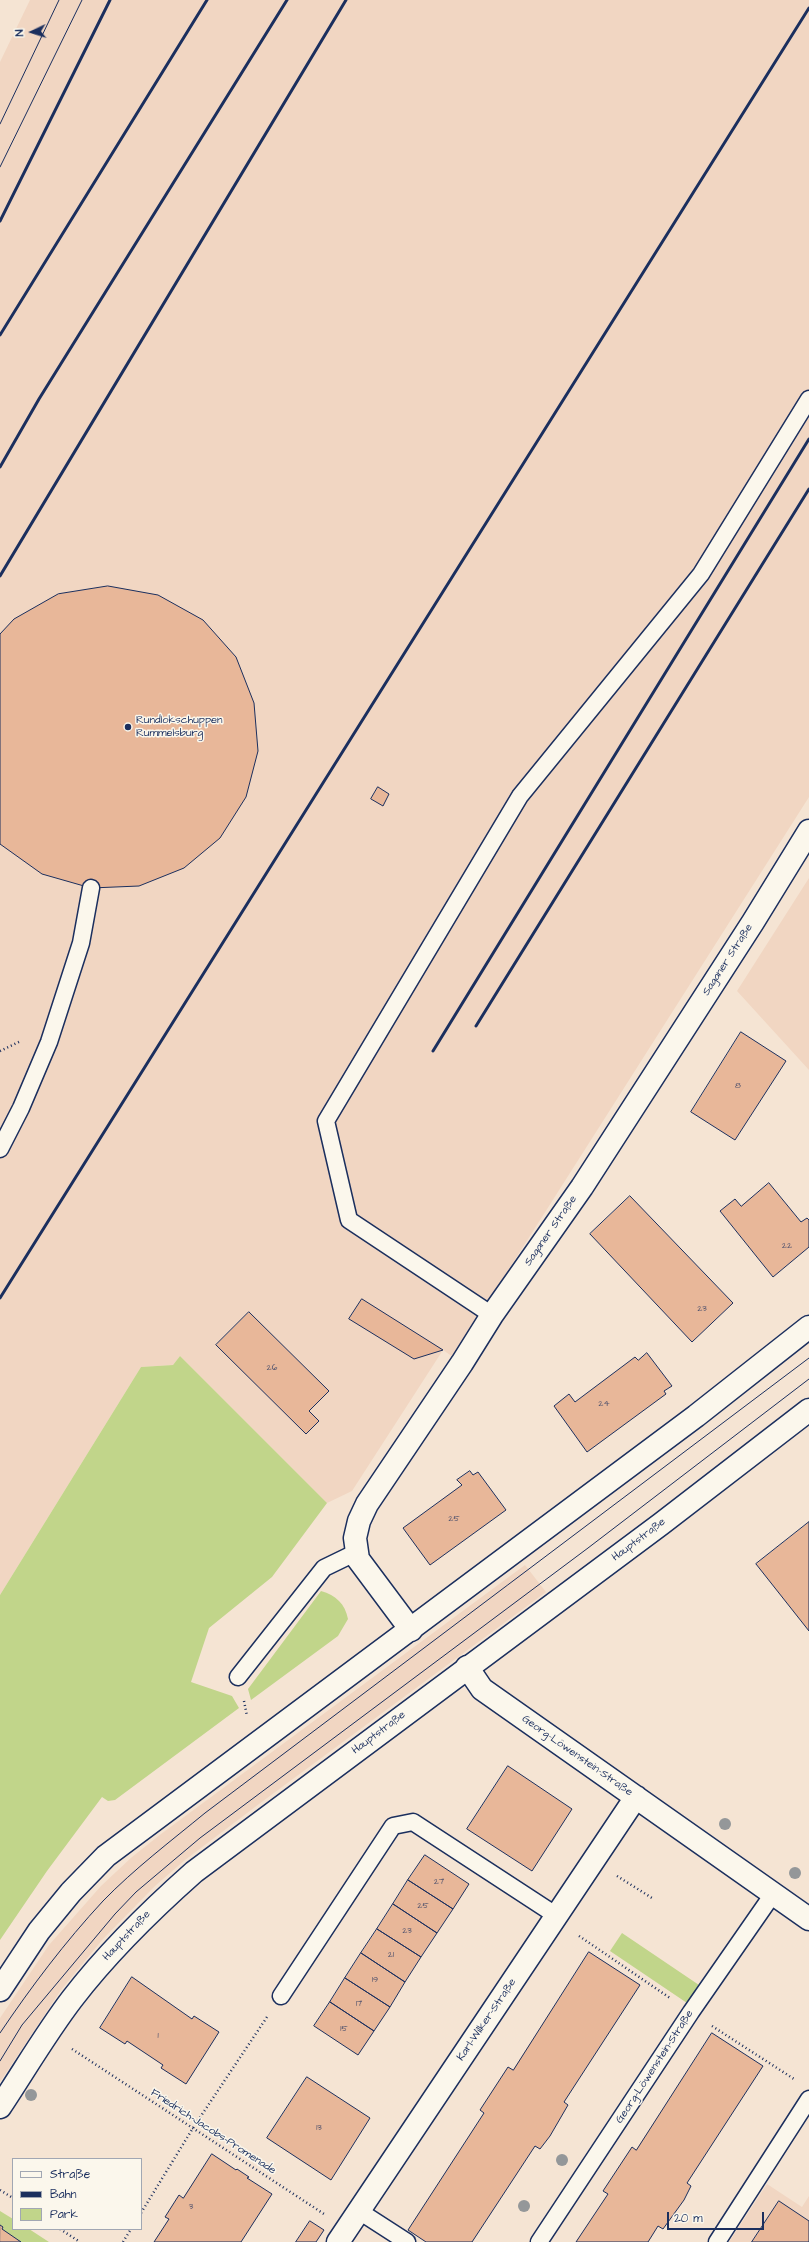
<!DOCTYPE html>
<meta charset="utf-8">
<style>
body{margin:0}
#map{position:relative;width:809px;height:2242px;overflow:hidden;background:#f5e4d3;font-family:"Architects Daughter",sans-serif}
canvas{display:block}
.legend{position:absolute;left:12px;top:2158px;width:130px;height:72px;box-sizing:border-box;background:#fbf7ec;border:1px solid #a1a7b3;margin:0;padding:5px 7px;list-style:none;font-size:12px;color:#1b2f5e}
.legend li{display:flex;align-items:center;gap:8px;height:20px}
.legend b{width:20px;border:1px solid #a1a7b3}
.north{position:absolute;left:12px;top:12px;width:40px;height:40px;-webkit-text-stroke:3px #fbf7ec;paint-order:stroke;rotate:266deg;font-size:11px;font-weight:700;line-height:16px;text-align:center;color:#1b2f5e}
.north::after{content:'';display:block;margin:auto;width:14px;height:18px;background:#1b2f5e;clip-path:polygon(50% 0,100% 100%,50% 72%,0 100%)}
.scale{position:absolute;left:667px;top:2212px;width:97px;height:18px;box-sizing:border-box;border:2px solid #1b2f5e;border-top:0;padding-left:5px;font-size:12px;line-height:14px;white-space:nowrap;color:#1b2f5e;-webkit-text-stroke:3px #fbf7ec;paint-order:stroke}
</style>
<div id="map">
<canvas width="809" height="2242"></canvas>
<ul class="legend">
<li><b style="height:5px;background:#fbf7ec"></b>Straße</li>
<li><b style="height:5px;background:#1b2f5e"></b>Bahn</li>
<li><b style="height:11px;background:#c1d58a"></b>Park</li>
</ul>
<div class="north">N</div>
<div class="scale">20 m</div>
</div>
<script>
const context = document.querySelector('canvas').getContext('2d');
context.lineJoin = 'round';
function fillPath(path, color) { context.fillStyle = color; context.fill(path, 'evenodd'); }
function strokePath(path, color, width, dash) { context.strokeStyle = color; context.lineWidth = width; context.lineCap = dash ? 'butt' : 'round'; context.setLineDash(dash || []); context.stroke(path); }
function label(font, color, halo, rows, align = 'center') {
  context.font = font + ' "Architects Daughter",sans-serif'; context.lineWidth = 3; context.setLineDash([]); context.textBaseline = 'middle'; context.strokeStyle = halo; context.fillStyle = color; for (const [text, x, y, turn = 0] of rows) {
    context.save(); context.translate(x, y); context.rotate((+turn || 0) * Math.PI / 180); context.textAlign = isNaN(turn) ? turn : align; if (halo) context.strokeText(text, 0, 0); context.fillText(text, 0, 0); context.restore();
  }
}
const built = new Path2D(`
 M30 0H809V797L453 1357 443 1350 352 1491 327 1503 180 1356 173 1365 141 1367 0 1595V62Z
 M809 878V1070L737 991Z
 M525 1565 546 1592 259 1804 185 1860 155 1886 103 1939 61 1990 0 2082V2018L49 1945 101 1886 132 1857 161 1834Z
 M767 2184 802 2207 809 2196V2242H729Z`);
const green = new Path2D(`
 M180 1356 327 1503 272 1577 209 1628 191 1682 232 1696 239 1708 115 1800 108 1801 102 1797 47 1871 0 1940V1595L141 1367 173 1365Z
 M321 1591C336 1595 345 1604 348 1619L338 1636 251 1700 248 1689Z
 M622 1933 699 1985 687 2003 610 1951Z
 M0 2211 13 2219V2229H29L49 2242H0Z`);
const building = new Path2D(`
 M108 586 158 595 203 620 236 657 254 703 258 751 246 797 220 838 184 868 139 886 91 888 42 874 0 844V634L14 619 58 594Z
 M378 787 389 794 383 806 371 799Z
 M741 1032 786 1061 735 1140 691 1112Z
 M769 1183 801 1222 807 1218 809 1220V1247L773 1277 720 1211 735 1199 741 1206Z
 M630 1196 733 1303 692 1342 590 1234Z
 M362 1299 443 1350 414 1359 349 1319Z
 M249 1312 329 1391 309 1411 319 1421 306 1434 216 1345Z
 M647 1353 672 1386 664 1391 666 1394 587 1452 554 1406 569 1394 575 1402 635 1357 638 1360Z
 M470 1471 473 1475 478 1472 506 1510 430 1565 403 1528 462 1485 457 1480Z
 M809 1522V1631L756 1564Z
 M508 1766 572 1809 532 1871 467 1829Z
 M425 1855 469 1884 453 1909 408 1880Z
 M408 1880 453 1909 437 1933 393 1904Z
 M393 1904 437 1933 421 1957 377 1929Z
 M377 1929 421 1957 405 1982 361 1953Z
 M589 1952 640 1985 564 2102 568 2105 550 2136 540 2149 535 2146 472 2242H426L408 2230 484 2113 480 2110 508 2067 513 2070Z
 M361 1953 405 1982 390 2007 345 1978Z
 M132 1977 192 2019 194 2016 219 2032 186 2084 161 2068 163 2065 127 2041 125 2044 100 2028Z
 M345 1978 390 2007 374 2031 330 2002Z
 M330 2002 374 2031 358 2055 314 2026Z
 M712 2033 763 2066 687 2183 691 2186 684 2200 663 2229 658 2226 648 2242H576L608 2194 603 2191 632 2147 636 2150Z
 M307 2077 370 2118 331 2180 267 2138Z
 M212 2154 236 2170 237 2169 249 2177 247 2178 272 2194 241 2242H154L169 2219 165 2217 179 2195 183 2198Z
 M779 2201 809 2221V2242H752Z
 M310 2221 324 2230 316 2242H296Z
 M0 2225 3 2227 2 2229 21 2242H0Z`);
const path = new Path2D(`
 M0 1051 21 1041
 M244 1701 247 1716
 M617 1876 652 1898
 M579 1936 670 1998
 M712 2026 794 2079
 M72 2049 324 2214
 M0 2190 13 2198
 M141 2213 193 2128 267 2017
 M60 2229 80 2242
 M123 2242 131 2229`);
const lane = new Path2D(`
 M0 1149 21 1108 49 1042 81 943 91 888
 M492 1315 349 1220 326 1121 520 796 701 574 809 399
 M238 1677 324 1568 357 1552
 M281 1996 393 1826 413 1822 557 1916
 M359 2211 407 2242
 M539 2242 691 2012 773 1894
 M717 2242 809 2099`);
const street = new Path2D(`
 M411 1630 358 1559 355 1538 359 1521 367 1504 462 1363 492 1315 582 1187 753 922 809 831
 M467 1667 482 1689 809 1919
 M338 2242 636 1797`);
const secondary = new Path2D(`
 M0 1990 39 1931 71 1892 106 1856 696 1416 809 1327
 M0 2107C24 2071 46 2033 72 1999 108 1952 150 1911 194 1872L661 1524 809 1410`);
const tram = new Path2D(`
 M0 124 59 0
 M0 167 82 0
 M0 2033C31 1987 65 1942 103 1901 134 1869 171 1841 205 1813L809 1358
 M0 2061 22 2025 115 1914 136 1892 200 1838 588 1548 809 1379`);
const rail = new Path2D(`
 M0 221 110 0
 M0 335 207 0
 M0 467 39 399 287 0
 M0 576 346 0
 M476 1026 809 489
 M433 1051 809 439
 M0 1298 809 8`);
const trees = [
 [725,1824],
 [795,1873],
 [31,2095],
 [562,2160],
 [524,2206]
];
const markers = [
 [128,727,4,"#1b2f5e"]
];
const numberNames = [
 ["8",738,1086],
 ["22",787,1246],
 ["23",702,1309],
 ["26",272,1368],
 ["24",604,1404],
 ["25",454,1519],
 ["27",439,1882],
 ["25",423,1906],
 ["23",407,1931],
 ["21",391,1955],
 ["19",375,1980],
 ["17",359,2004],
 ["15",344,2029],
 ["1",158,2036],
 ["13",319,2128],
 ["3",191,2207]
];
const poiNames = [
 ["Rundlokschuppen",136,721],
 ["Rummelsburg",136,734]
];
const streetNames = [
 ["Saganer Straße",728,960,-57],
 ["Saganer Straße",551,1231,-55],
 ["Hauptstraße",639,1540,-37],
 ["Hauptstraße",379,1733,-37],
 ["Georg-Löwenstein-Straße",577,1756,35],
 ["Hauptstraße",127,1936,-47],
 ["Karl-Wilker-Straße",487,2020,-56],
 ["Georg-Löwenstein-Straße",655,2067,-57],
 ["Friedrich-Jacobs-Promenade",213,2132,33]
];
fillPath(built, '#f1d6c2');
fillPath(green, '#c1d58a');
fillPath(building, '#e8b799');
strokePath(building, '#1b2f5e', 1);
strokePath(lane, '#1b2f5e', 19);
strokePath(street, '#1b2f5e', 25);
strokePath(secondary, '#1b2f5e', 25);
strokePath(path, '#1b2f5e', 2.5, [1, 3]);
strokePath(lane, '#fbf7ec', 16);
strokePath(street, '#fbf7ec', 22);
strokePath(secondary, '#fbf7ec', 22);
strokePath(tram, '#1b2f5e', 1);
strokePath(rail, '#1b2f5e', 3);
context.fillStyle = '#949799';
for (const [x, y] of trees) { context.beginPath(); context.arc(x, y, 6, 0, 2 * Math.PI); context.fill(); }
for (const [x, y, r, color] of markers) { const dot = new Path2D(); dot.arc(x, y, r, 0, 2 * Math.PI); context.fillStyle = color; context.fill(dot); strokePath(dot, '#fbf7ec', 1.5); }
label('9px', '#4e516d', null, numberNames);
label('11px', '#1b2f5e', '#fbf7ec', poiNames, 'left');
label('11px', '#1b2f5e', '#fbf7ec', streetNames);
</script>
